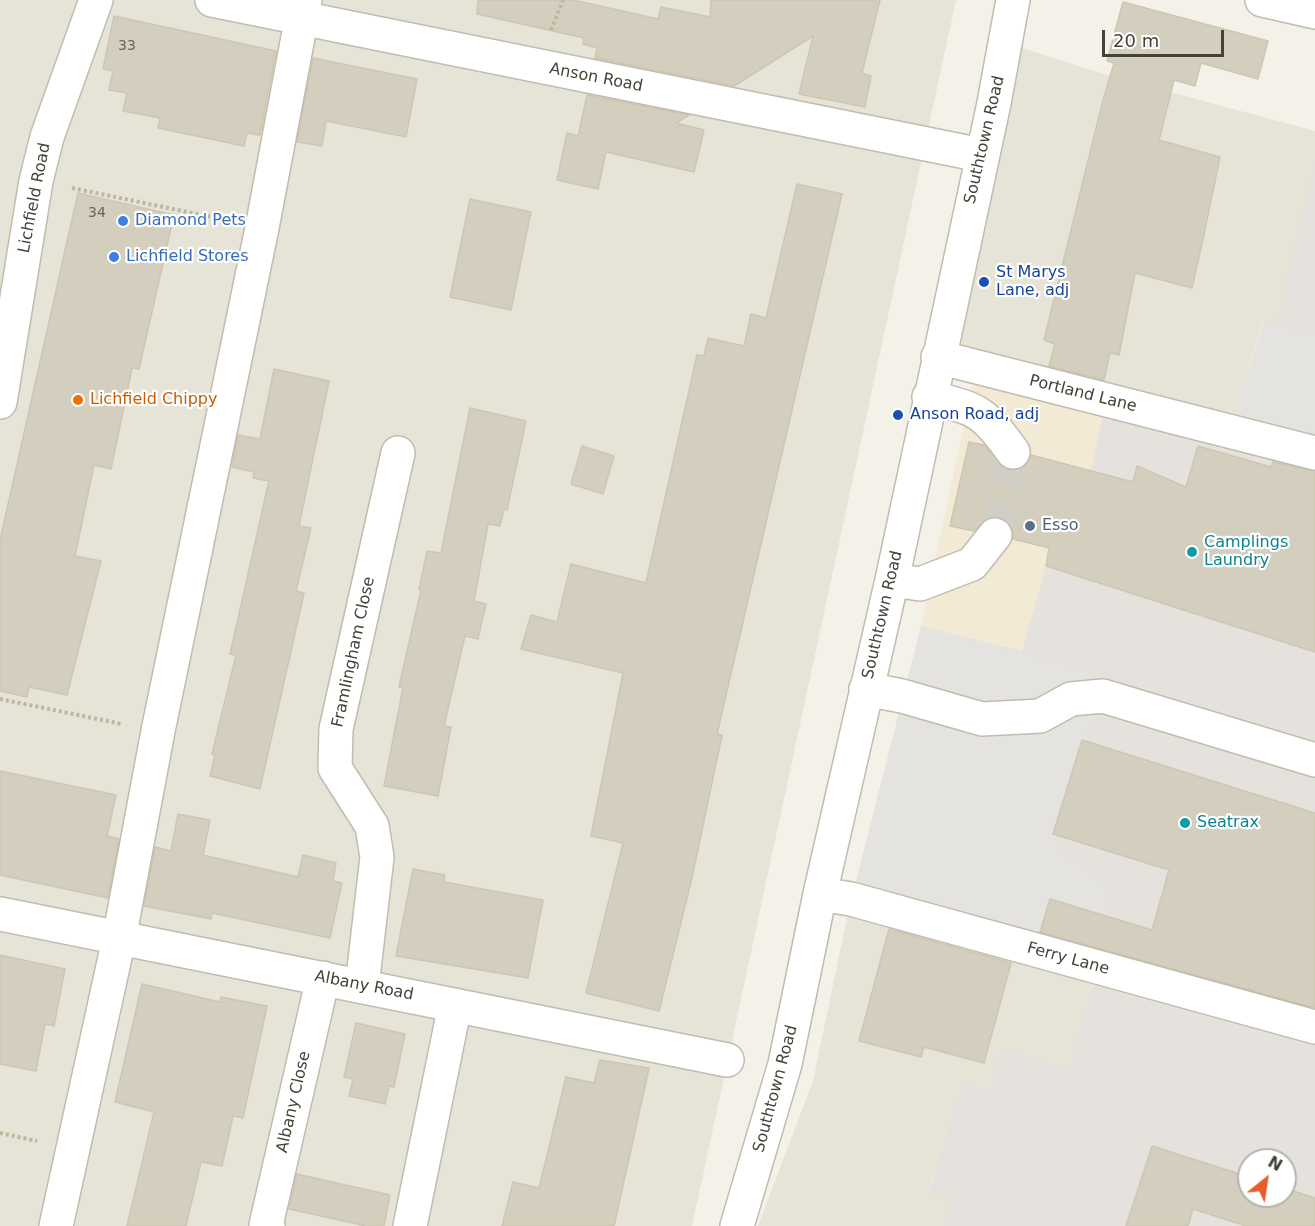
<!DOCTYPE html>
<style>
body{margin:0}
#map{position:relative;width:1315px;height:1226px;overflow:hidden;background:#f3f1e8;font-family:"DejaVu Sans",sans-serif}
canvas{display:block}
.north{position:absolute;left:1237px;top:1148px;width:60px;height:60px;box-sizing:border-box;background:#fff;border:2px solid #b5b3af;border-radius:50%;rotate:30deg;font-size:16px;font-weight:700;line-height:24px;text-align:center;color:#454237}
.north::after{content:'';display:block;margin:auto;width:21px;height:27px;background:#e85e2a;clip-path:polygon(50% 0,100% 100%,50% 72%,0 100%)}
.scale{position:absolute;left:1102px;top:30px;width:122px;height:27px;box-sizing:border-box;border:3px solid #454237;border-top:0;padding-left:8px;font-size:18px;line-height:21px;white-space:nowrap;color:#454237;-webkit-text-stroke:4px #fff;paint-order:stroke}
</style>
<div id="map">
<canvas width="1315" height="1226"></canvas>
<div class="north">N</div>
<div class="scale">20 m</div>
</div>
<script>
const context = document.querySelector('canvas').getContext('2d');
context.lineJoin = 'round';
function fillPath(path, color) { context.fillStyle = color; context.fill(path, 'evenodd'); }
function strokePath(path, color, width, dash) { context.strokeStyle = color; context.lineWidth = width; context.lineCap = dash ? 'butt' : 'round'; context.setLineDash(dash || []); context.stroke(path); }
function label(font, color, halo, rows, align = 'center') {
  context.font = font + ' "DejaVu Sans",sans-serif'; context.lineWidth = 4.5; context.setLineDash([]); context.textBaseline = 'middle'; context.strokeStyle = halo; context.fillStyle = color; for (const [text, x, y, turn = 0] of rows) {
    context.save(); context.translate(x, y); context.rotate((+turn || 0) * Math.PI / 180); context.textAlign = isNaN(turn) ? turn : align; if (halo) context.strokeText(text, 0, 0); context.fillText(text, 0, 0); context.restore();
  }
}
const residential = new Path2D(`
 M0 0H956L692 1226H0Z
 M1006 43 1110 76 1315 131V164L1277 326 1263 321 1229 431 938 357Z
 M851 899 1097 967 1068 1068 999 1046 989 1088 961 1080 929 1189 950 1198 943 1226H758L813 1081Z`);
const commercial = new Path2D(`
 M975 374 1104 411 1102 582 1046 566 1023 651 921 626Z`);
const industrial = new Path2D(`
 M1315 161V1226H943L950 1198 929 1190 961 1080 989 1088 999 1046 1068 1068 1097 967 1034 937 921 626 1022 651 1046 566 1102 582 1089 478 1104 411 1223 449 1264 321 1277 325ZM1249 1160H1285V1196H1249Z`);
const parking = new Path2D(`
 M1264 321 1315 335V445L1232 423Z
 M921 626 1090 671 1083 696 1099 700 1062 811 1056 843 1065 854 1114 889 1105 915 1050 899 1039 936 855 885Z`);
const building = new Path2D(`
 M478 0H573L658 19 661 7 710 17 711 0H880L862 73 871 76 865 107 799 94 813 36 734 86 595 58 597 48 583 44 584 38 477 14Z
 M1123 2 1268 41 1258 79 1201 63 1195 86 1174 80 1159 140 1220 157 1203 239 1192 288 1135 273 1119 355 1110 353 1104 380 1049 366 1055 344 1044 340 1102 104 1114 63 1107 61Z
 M114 16 276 51 260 135 247 133 244 146 158 128 160 118 123 111 127 93 109 90 113 71 103 69Z
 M313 58 417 79 406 137 326 121 322 146 297 142Z
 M587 95 689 115 676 123 704 130 694 172 606 152 598 189 557 180 567 133 578 136Z
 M797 184 842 194 717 734 722 735 692 878 659 1011 586 993 623 843 591 836 623 673 521 649 531 615 557 622 571 564 646 583 697 355 704 356 708 338 744 346 751 314 766 318Z
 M78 193 174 215 139 369 132 368 111 469 94 465 75 556 101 561 67 695 29 687 27 697 0 691V540Z
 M470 199 531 212 511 310 450 297Z
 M274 369 329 381 299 526 311 528 296 591 304 593 260 789 210 776 215 755 212 754 236 655 230 654 269 481 253 478 254 472 232 467 238 435 260 439Z
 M470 408 526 421 507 510 504 509 500 526 488 524 474 601 486 604 478 639 465 636 444 726 451 727 438 796 384 786 403 688 399 687 421 590 419 589 427 551 441 553Z
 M969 442 984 445 1006 469 1015 471 1024 467 1031 455 1133 482 1137 466 1186 487 1198 446 1271 467 1273 462 1315 471V652L1046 566 1049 548 1013 539 1012 528 1007 521 998 517 988 518 974 531 950 526Z
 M582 446 614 456 603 494 571 484Z
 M1082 740 1315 813V1008L1040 932 1050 899 1152 930 1169 870 1053 834Z
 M0 771 116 795 107 836 119 839 108 898 0 875Z
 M178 814 210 820 203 855 298 877 303 855 336 863 333 881 342 883 330 938 212 913 211 919 144 906 155 847 171 851Z
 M413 869 445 875 444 882 543 900 528 978 396 956Z
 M889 929 1011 963 984 1063 924 1047 921 1057 859 1041Z
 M0 955 65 969 54 1026 45 1024 36 1071 0 1064Z
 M142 984 220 1002 221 997 267 1006 243 1118 233 1116 222 1166 201 1162 186 1226H127L154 1112 115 1102Z
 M356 1023 405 1034 394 1087 389 1086 385 1104 349 1096 353 1079 344 1077Z
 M600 1060 649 1068 614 1226H502L513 1182 539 1188 566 1077 594 1083Z
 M1152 1146 1249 1177V1196H1285V1188L1315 1198V1226H1246L1193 1209 1188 1226H1126Z
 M297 1174 390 1195 384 1226H366L289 1209Z`);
const minorTunnel = new Path2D(`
 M995 535 1013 452`);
const path = new Path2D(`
 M551 30 563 0
 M72 188 226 220
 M0 699 122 724
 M0 1133 37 1141`);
const minor = new Path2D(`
 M212 0 981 155
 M1262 0 1315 12
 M938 357 1315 453
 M929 397C978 410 982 409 1013 452
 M0 402 36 181 47 137 96 0
 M892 580 920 584 972 564 995 535
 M866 689 902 696 982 719 1040 716 1071 699 1103 696 1315 760
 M820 894 851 899 1315 1027
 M0 914 727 1060
 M362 986 377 857 372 826 335 768 336 729 398 453
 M56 1226 119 939 158 731 262 228 305 0
 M268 1226 266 1225 323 978
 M410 1226 455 1005
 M737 1226 785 1064 820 894 892 580 994 103 1013 0`);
const markers = [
 [123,221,6,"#3f7fe0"],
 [114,257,6,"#3f7fe0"],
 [984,282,6,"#1a4fb4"],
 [78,400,6,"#e8710a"],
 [898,415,6,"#1a4fb4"],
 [1030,526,6,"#5c6f8a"],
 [1192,552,6,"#0f9aa8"],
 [1185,823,6,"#0f9aa8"]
];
const numberNames = [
 ["33",127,46],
 ["34",97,213]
];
const streetNames = [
 ["Anson Road",596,78,11],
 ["Southtown Road",985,140,-77],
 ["Lichfield Road",35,198,-79],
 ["Portland Lane",1083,394,14],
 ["Southtown Road",883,615,-77],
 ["Framlingham Close",354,652,-78],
 ["Ferry Lane",1068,959,15],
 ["Albany Road",364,986,11],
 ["Southtown Road",776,1089,-75],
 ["Albany Close",294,1102,-77]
];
const shopNames = [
 ["Diamond Pets",135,221],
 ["Lichfield Stores",126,257]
];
const transitNames = [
 ["St Marys",996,273],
 ["Lane, adj",996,291],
 ["Anson Road, adj",910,415]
];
const foodNames = [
 ["Lichfield Chippy",90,400]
];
const serviceNames = [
 ["Esso",1042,526]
];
const cultureNames = [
 ["Camplings",1204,543],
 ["Laundry",1204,561],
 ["Seatrax",1197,823]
];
fillPath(residential, '#e6e3d7');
fillPath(commercial, '#f3ead5');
fillPath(industrial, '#e5e2dd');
fillPath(parking, '#e4e3e0');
fillPath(building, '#d3cebe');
strokePath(building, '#cdc6b2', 1.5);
strokePath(minorTunnel, '#d0cec5', 33, [33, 16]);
strokePath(minor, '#c0bcae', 36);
strokePath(path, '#beb79e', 4, [3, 3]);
strokePath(minor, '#fff', 33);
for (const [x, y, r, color] of markers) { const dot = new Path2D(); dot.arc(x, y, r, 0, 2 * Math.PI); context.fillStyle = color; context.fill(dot); strokePath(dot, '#fff', 2); }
label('14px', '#686559', null, numberNames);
label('16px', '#454237', '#fff', streetNames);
label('16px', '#366cbe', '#fff', shopNames, 'left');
label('16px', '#164399', '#fff', transitNames, 'left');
label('16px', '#c56008', '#fff', foodNames, 'left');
label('16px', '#4e5e75', '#fff', serviceNames, 'left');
label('16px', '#0d838f', '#fff', cultureNames, 'left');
</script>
